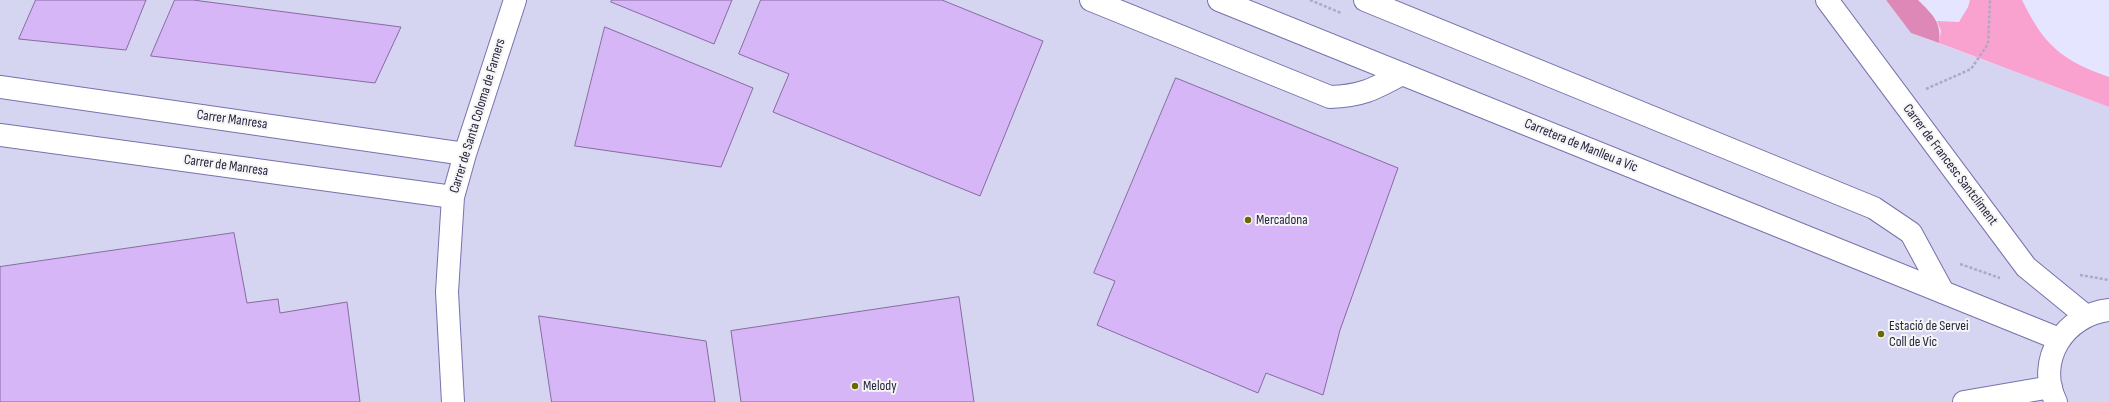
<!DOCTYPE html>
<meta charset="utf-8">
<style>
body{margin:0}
canvas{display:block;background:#e6e5ff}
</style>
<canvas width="2109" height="402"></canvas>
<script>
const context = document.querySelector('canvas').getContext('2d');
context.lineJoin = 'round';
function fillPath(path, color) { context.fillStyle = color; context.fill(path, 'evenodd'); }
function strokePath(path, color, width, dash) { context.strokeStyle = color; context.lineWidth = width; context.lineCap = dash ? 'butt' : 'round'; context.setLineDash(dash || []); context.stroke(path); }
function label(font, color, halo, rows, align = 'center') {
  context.font = font + ' "Sofia Sans Condensed",sans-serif'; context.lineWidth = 4; context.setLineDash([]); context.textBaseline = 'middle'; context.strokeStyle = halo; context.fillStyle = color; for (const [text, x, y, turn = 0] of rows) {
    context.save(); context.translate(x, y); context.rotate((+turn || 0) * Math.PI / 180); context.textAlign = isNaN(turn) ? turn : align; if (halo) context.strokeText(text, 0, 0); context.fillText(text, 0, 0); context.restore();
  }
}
const built = new Path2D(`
 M0 0H1886L1911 33 2109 107V402H0Z`);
const green = new Path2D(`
 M1970 0H2022C2044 45 2061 60 2109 77V107L1939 43 1941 31 1937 21 1959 22 1968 7Z`);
const forest = new Path2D(`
 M1886 0H1918C1932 14 1942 22 1939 43L1911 33Z`);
const building = new Path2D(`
 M36 0H146L126 50 19 39Z
 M175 0H193L401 27 375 83 151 56Z
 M612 0H732L714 44 611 2Z
 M761 0H942L1043 41 980 196 773 112 789 74 739 54Z
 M605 27 753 88 721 167 575 146Z
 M1176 78 1398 168 1340 330 1323 395 1266 373 1258 393 1097 325 1115 281 1094 273Z
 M234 233 247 303 278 299 280 313 347 302 360 402H0V267Z
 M959 297 974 402H741L731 331Z
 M539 316 706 341 715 402H552Z`);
const path = new Path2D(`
 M1310 0 1341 13
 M1926 89 1971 69 1988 44 1990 0
 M1960 264 2000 278
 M2080 275 2109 280`);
const minor = new Path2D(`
 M1091 0 1330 97C1362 96 1374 89 1402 74
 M1365 0 1874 208 1911 233 1943 292
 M1827 0 2026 267 2086 316
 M0 87 465 154
 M0 135 453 197
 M453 402 447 292 453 197 465 154 515 0`);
const tertiary = new Path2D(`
 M1219 0 2059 339
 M1964 402 2051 387
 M2056 402C2035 360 2065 315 2109 310`);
const markers = [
 [1248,220,4,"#6c6800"],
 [1881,334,4,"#6c6800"],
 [855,386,4,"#6c6800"]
];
const streetNames = [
 ["Carrer de Santa Coloma de Farners",478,116,-73],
 ["Carrer Manresa",232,120,8],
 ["Carretera de Manlleu a Vic",1581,146,22],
 ["Carrer de Francesc Santcliment",1950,165,53],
 ["Carrer de Manresa",226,166,8]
];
const poiNames = [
 ["Mercadona",1256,220],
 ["Estació de Servei",1889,326],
 ["Coll de Vic",1889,342],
 ["Melody",863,386]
];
fillPath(built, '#d6d5f1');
fillPath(green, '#f9a2d0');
fillPath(forest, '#dd88b6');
fillPath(building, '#d6b6f6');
strokePath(building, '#876ba2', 1);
strokePath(minor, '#7772ac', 24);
strokePath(tertiary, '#7772ac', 24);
strokePath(path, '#abaac4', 2.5, [3, 2]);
strokePath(minor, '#fff', 22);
strokePath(tertiary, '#fff', 22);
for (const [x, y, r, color] of markers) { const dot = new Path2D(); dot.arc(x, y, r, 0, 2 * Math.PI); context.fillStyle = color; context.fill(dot); strokePath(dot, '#f5f5f5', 1.5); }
label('14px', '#28263f', '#f5f5f5', streetNames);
label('14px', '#28263f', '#f5f5f5', poiNames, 'left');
</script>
